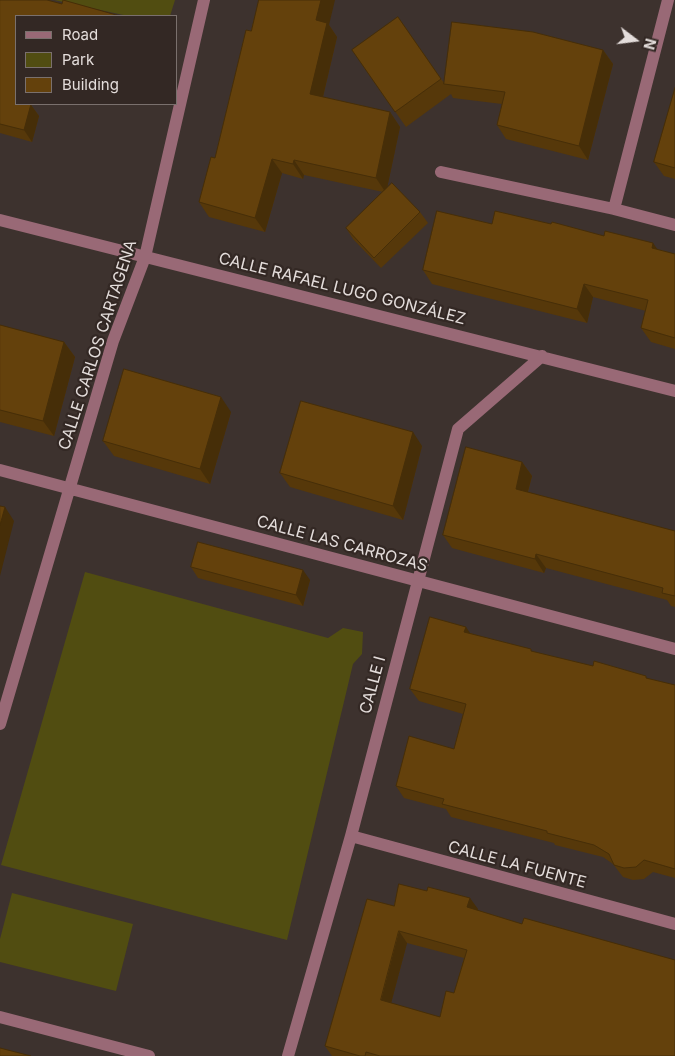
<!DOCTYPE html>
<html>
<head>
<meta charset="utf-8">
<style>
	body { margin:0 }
	#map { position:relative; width:675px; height:1056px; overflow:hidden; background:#3d322e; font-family:Inter,sans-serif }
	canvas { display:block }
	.legend { position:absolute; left:15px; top:15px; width:162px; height:90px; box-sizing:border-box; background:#332824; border:1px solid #7a706d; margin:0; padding:6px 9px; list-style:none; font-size:15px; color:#e4dddb }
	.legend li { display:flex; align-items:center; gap:10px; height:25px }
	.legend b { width:25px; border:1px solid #7a706d }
	.north { position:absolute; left:610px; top:15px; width:50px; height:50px; -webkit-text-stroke:4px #332824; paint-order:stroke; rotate:105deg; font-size:14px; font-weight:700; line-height:20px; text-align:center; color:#e4dddb }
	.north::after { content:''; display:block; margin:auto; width:18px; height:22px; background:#e4dddb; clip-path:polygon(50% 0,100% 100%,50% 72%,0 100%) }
</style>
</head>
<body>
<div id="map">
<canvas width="675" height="1056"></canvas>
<ul class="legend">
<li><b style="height:6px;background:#996976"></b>Road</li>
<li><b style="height:14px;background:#514d11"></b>Park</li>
<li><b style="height:14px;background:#64410c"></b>Building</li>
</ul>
<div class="north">N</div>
</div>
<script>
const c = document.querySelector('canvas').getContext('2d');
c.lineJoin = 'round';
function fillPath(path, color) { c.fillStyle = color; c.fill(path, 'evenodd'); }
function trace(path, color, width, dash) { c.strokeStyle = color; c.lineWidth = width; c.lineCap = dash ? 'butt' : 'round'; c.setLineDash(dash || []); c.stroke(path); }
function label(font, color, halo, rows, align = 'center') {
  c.font = font + ' Inter,sans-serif'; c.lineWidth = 4.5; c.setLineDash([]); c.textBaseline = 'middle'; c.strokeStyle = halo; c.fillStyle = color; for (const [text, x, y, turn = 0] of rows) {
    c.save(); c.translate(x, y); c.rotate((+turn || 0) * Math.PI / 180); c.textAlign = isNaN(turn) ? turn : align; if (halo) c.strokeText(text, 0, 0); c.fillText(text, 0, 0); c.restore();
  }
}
fillPath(new Path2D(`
	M 54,0 L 175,0 L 170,16 L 128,16 Z
	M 85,572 L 328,638 L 343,628 L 363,632 L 362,654 L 353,664 L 287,940 L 1,865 Z
	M 12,893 L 133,924 L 116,991 L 0,962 L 0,939 Z`), '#514d11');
trace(new Path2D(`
	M 441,172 L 614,209 L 675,225
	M 614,209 L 668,0
	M 0,220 L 675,391
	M 0,470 L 675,649
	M 0,724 L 113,341 L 145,257 L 204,0
	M 351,836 L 675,924
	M 0,1017 L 149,1056
	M 288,1056 L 351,836 L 458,429 L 542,356`), '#996976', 12);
fillPath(new Path2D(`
	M 0,0 L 120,16 L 16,16 L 31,105 L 39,116 L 32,142 L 0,133 Z
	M 398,17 L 444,83 L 603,50 L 613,64 L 588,160 L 506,139 L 497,125 L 502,104 L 453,98 L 451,94 L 406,127 L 352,50 Z
	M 329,25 L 337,37 L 323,97 L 390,112 L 400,127 L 387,188 L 420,212 L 428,223 L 381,268 L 353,239 L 346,228 L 383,192 L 304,175 L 303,179 L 282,173 L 265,232 L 209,217 L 199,202 L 215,158 L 251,31 Z
	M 675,88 L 675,179 L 664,176 L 654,162 Z
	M 492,224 L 658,250 L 675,254 L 675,349 L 651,342 L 641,328 L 646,311 L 593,297 L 587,323 L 432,284 L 423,270 Z
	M 0,325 L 64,342 L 75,357 L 54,436 L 0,422 Z
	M 231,412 L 210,484 L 114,456 L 103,441 Z
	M 422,446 L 403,520 L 290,487 L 280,473 Z
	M 522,462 L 532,476 L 528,492 L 675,531 L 675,607 L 671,606 L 667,600 L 546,568 L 544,573 L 452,548 L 443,535 Z
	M 191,567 L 310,580 L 303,606 L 198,578 Z
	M 470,633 L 533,652 L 675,685 L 675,878 L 653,872 L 644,879 L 633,880 L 623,877 L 613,864 L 603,857 L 555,845 L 554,843 L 451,817 L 446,809 L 404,798 L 396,786 L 454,749 L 463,714 L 419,701 L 410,689 Z
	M 394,906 L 478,909 L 477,910 L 522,924 L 675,1056 L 332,1056 L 325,1046 ZM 407,943 L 464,958 L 454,993 L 440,1017 L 391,1003 Z`), '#56380a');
fillPath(new Path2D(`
	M 321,0 L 335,0 L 329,25 L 337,37 L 320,109 L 310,94 L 316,20 Z
	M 603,50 L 613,64 L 588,160 L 579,146 Z
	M 22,104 L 31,104 L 31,105 L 39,116 L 32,142 L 24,130 Z
	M 390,112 L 400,127 L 386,193 L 376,178 Z
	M 272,159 L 282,173 L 265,232 L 255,218 Z
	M 294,160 L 304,175 L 303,179 L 293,164 Z
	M 653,243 L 663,257 L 652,248 Z
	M 584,284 L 593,297 L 587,323 L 577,309 Z
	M 64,342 L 75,357 L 54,436 L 43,421 Z
	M 221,397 L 231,412 L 210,484 L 200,469 Z
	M 413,432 L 422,446 L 403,520 L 393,506 Z
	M 522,462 L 532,476 L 525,502 L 516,489 Z
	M 5,507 L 14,521 L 0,576 L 0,525 Z
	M 536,554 L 546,568 L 544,573 L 535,559 Z
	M 303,570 L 310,580 L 303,606 L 296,595 Z
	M 466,627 L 474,639 L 464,632 Z
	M 470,898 L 478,909 L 475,918 L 467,907 Z
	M 399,931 L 407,943 L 389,1011 L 381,1000 Z`), '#462e08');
const building = new Path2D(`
	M 0,0 L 47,0 L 62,4 L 63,0 L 120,16 L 16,16 L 16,104 L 31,104 L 24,130 L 0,124 Z
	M 259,0 L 321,0 L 316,20 L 327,23 L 310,94 L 390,112 L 376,178 L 294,160 L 293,164 L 272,159 L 255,218 L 199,202 L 211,157 L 215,158 L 246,30 L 251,31 Z
	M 398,17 L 441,79 L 395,112 L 352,50 Z
	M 452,22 L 533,32 L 603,50 L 579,146 L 497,125 L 505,92 L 444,84 Z
	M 675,88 L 675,168 L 654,162 Z
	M 392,183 L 420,212 L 374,258 L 346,228 Z
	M 437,211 L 492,224 L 495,211 L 551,224 L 552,222 L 604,236 L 605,231 L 653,243 L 652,248 L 675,254 L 675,338 L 641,328 L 648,300 L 584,284 L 577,309 L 423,270 Z
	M 0,325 L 64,342 L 43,421 L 0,410 Z
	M 124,369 L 221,397 L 200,469 L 103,441 Z
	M 301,401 L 413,432 L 393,506 L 280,473 Z
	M 466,447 L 522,462 L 516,489 L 675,531 L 675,596 L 662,593 L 663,588 L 536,554 L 535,559 L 443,535 Z
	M 0,506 L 5,507 L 0,525 Z
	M 198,542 L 303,570 L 296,595 L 191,567 Z
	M 430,617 L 466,627 L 464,632 L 531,649 L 531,651 L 593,666 L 594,661 L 646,676 L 646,678 L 675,685 L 675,869 L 644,860 L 636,867 L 624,868 L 614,865 L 609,854 L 594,845 L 547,833 L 547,831 L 442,804 L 444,799 L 396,786 L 409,736 L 454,749 L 466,704 L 410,689 Z
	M 399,884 L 427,891 L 428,887 L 470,898 L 467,907 L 522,924 L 524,918 L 675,960 L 675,1056 L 380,1056 L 366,1052 L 365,1056 L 360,1056 L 325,1046 L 367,899 L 394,906 ZM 399,931 L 467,950 L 454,993 L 446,991 L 440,1017 L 381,1000 Z
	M 0,1048 L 31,1056 L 0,1056 Z`);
fillPath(building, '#64410c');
trace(building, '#462e08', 1);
label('16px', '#e4dddb', '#332824', [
	["CALLE RAFAEL LUGO GONZÁLEZ",342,289,14],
	["CALLE CARLOS CARTAGENA",98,345,-72],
	["CALLE LAS CARROZAS",342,544,15],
	["CALLE I",373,685,-75],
	["CALLE LA FUENTE",517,865,15]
]);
</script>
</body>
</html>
